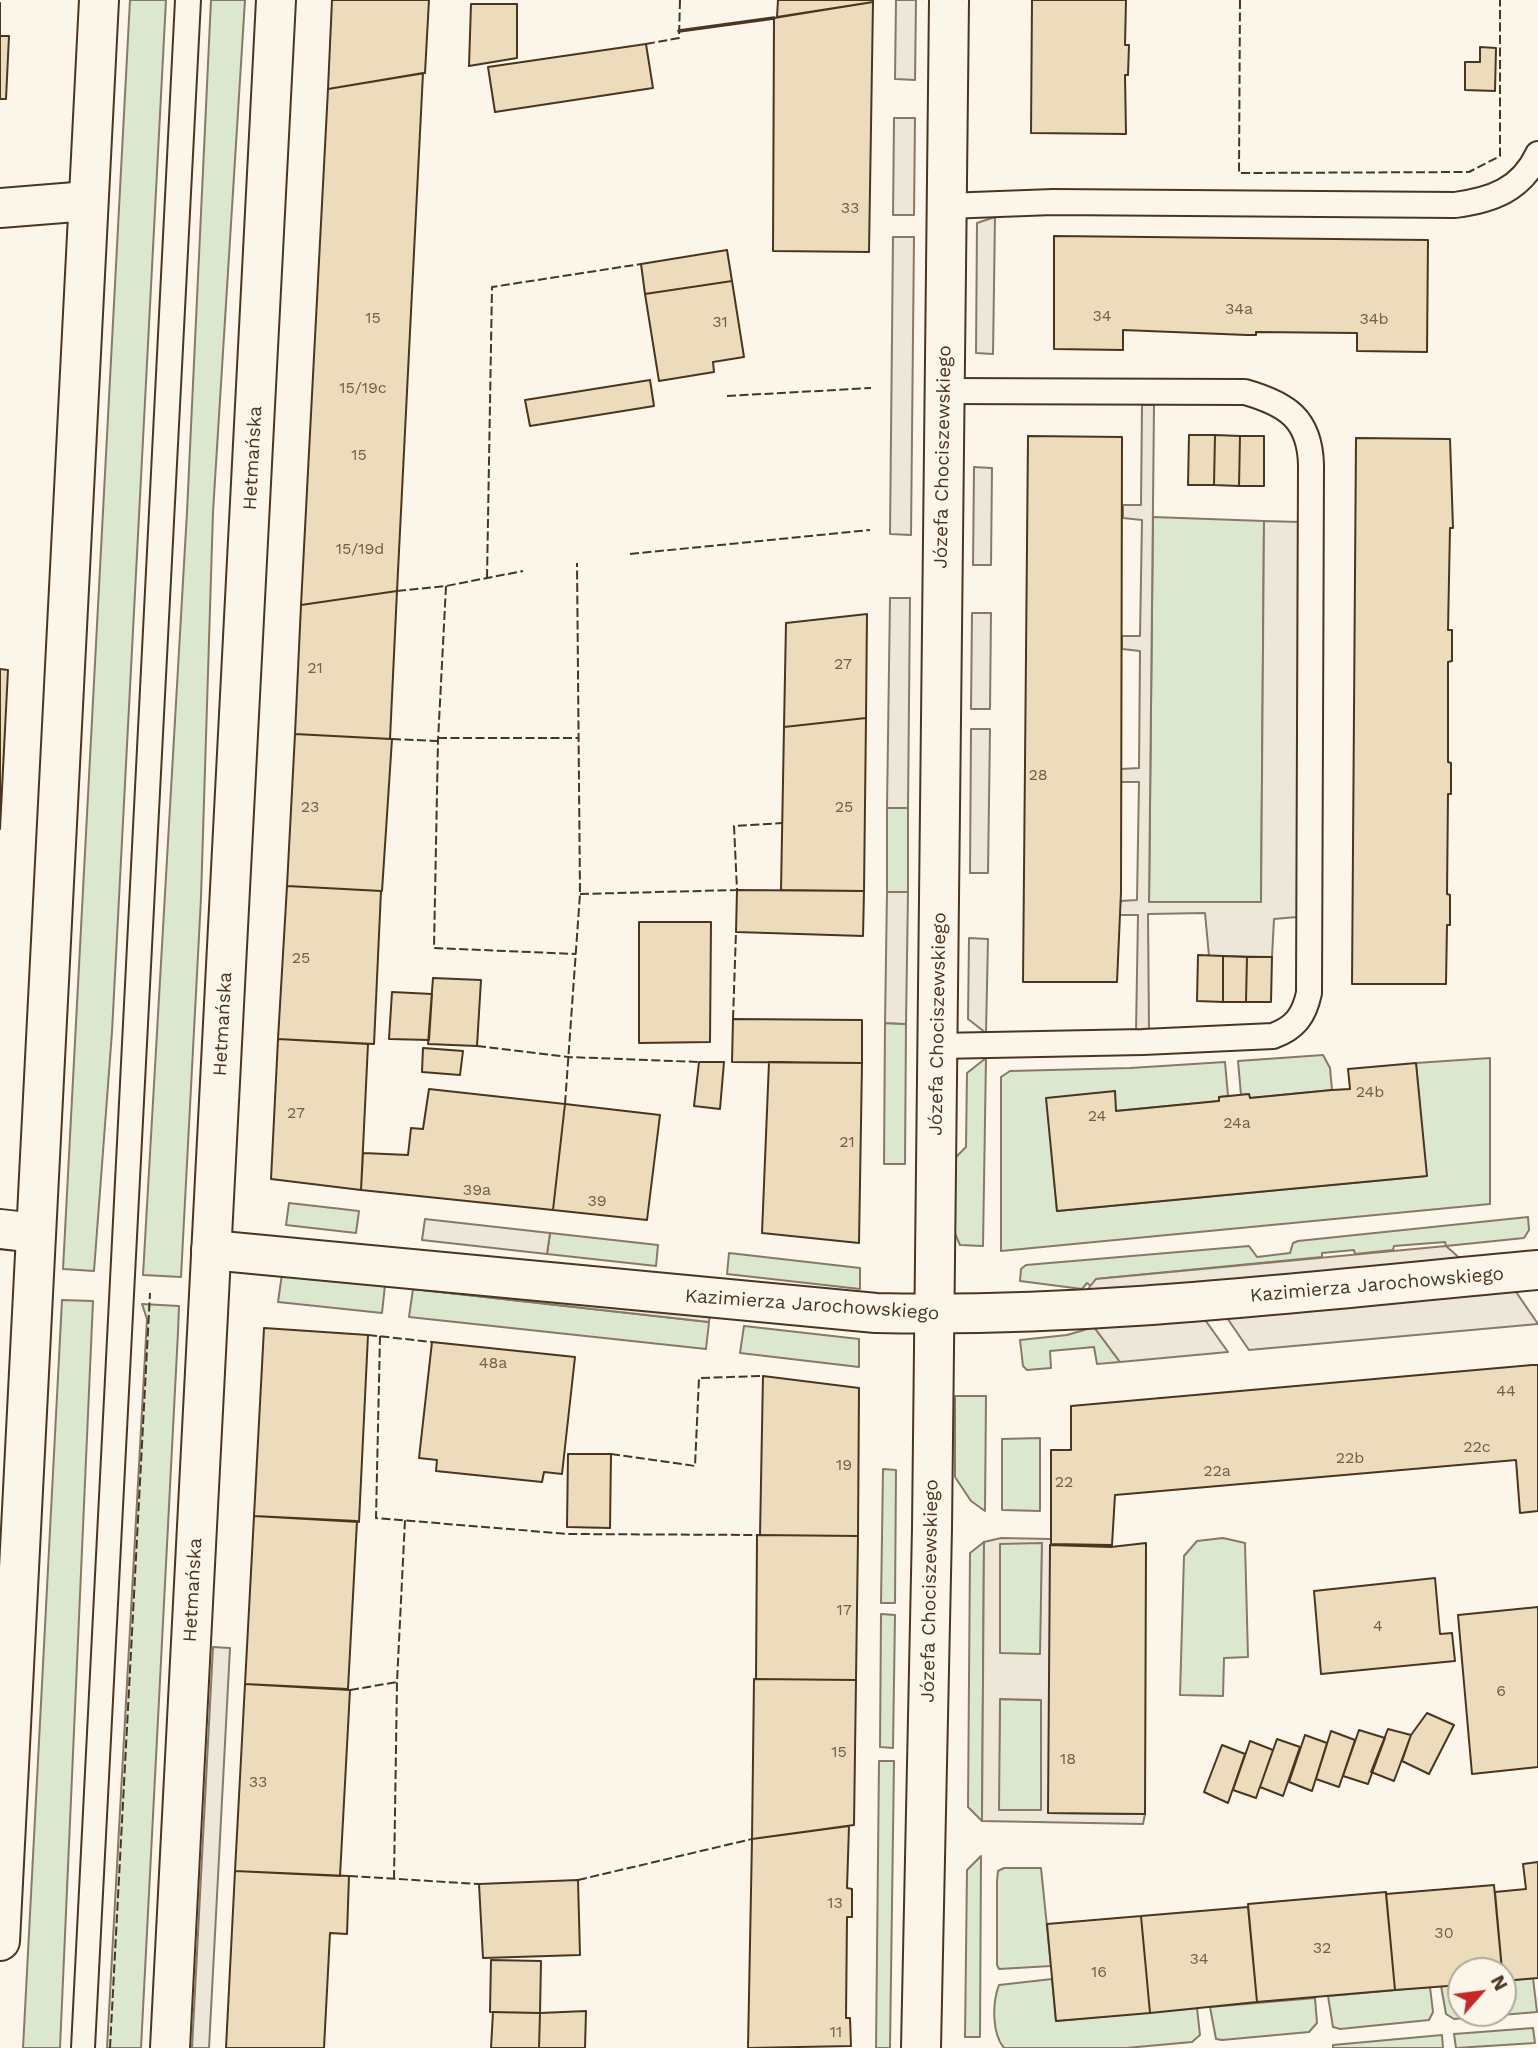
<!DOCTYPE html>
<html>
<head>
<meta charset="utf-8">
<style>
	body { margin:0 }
	#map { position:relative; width:1538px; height:2048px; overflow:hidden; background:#fbf6e9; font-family:"Work Sans",sans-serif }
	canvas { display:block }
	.north { position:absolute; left:1447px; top:1957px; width:70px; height:70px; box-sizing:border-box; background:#fbf6e9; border:2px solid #b4a999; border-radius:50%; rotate:62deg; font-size:19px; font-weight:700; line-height:28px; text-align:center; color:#4a3520 }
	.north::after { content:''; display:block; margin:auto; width:24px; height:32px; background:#c62828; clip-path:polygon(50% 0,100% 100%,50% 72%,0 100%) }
</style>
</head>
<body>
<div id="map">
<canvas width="1538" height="2048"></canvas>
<div class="north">N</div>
</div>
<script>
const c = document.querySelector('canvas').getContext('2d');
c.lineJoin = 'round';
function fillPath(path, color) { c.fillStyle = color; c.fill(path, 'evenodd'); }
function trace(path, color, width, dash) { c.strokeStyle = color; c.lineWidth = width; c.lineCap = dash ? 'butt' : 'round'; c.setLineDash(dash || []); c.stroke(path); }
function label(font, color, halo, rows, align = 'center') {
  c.font = font + ' "Work Sans",sans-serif'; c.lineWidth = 5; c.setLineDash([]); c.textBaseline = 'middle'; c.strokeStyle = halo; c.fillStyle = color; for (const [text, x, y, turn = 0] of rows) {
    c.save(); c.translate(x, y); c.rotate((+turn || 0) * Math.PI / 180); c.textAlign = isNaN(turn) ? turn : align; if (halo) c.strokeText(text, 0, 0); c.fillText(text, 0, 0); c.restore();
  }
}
const green = new Path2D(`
	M 130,0 L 166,0 L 112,1032 L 94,1271 L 63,1269 Z
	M 211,0 L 245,0 L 213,512 L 201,898 L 181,1277 L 143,1275 L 187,512 Z
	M 1153,517 L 1264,521 L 1261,903 L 1149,902 Z
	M 887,808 L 908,808 L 908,892 L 887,892 Z
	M 885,1023 L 906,1024 L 905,1164 L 884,1164 Z
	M 1323,1055 L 1330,1068 L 1332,1090 L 1250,1098 L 1248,1094 L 1241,1095 L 1238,1061 Z
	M 986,1058 L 983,1246 L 960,1245 L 953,1229 L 950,1163 L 966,1147 L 967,1073 Z
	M 1490,1058 L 1490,1204 L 1001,1251 L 1001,1077 L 1010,1071 L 1130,1068 L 1225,1062 L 1228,1096 L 1219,1097 L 1219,1101 L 1116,1111 L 1047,1098 L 1057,1211 L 1426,1176 L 1416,1063 Z
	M 289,1203 L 359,1211 L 356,1233 L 286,1225 Z
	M 1528,1217 L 1529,1230 L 1524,1238 L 1446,1246 L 1445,1242 L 1394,1246 L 1393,1250 L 1355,1254 L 1354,1250 L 1322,1253 L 1322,1257 L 1096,1279 L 1091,1286 L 1087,1283 L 1082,1289 L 1020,1281 L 1021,1269 L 1026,1265 L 1249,1246 L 1257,1257 L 1290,1253 L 1293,1243 L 1298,1241 Z
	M 550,1233 L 658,1245 L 656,1266 L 547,1254 Z
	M 729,1253 L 860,1268 L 860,1289 L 727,1274 Z
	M 282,1274 L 385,1285 L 382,1313 L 278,1302 Z
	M 413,1289 L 709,1322 L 706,1349 L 409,1317 Z
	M 62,1300 L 93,1301 L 60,2048 L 23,2048 Z
	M 142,1304 L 179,1306 L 178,1332 L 141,2048 L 107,2048 L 147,1319 Z
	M 744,1326 L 859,1339 L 859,1367 L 740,1353 Z
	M 1094,1327 L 1120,1362 L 1097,1364 L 1094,1347 L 1050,1351 L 1051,1368 L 1027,1370 L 1023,1366 L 1020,1340 L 1067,1335 Z
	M 955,1396 L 986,1396 L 985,1511 L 971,1501 L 955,1477 Z
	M 1040,1438 L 1040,1511 L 1002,1510 L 1002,1439 Z
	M 883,1469 L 896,1470 L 895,1603 L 881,1603 Z
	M 1223,1538 L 1245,1543 L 1248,1657 L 1224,1658 L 1223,1696 L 1180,1695 L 1184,1556 L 1197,1541 Z
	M 984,1542 L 982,1821 L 968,1807 L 970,1553 Z
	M 1000,1543 L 1042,1543 L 1041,1654 L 1000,1654 Z
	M 881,1614 L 895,1615 L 893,1748 L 880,1747 Z
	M 1000,1699 L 1041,1700 L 1041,1811 L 998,1810 Z
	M 879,1761 L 894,1761 L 890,2048 L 876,2048 Z
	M 981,1856 L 980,2037 L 965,2037 L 967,1870 Z
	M 1004,1868 L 1041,1868 L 1051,1966 L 999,1969 L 997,1965 L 997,1881 L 998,1871 Z
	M 1533,1978 L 1537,2012 L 1454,2019 L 1446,2014 L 1441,1986 L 1461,1985 L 1461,2013 L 1503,2013 L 1503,1981 Z
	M 1052,1979 L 1056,2021 L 1197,2008 L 1200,2035 L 1192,2042 L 1126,2048 L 1004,2048 C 992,2034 992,2003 999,1985 Z
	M 1430,1987 L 1433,2012 L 1429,2020 L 1340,2029 L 1333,2027 L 1328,1996 Z
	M 1315,1998 L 1317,2023 L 1309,2032 L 1222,2040 L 1216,2039 L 1210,2007 Z
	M 1533,2028 L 1535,2043 L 1456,2048 L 1454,2034 Z
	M 1442,2035 L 1443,2048 L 1333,2048 L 1333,2045 Z`);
fillPath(green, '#dce7d0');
trace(green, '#887966', 2);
const parking = new Path2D(`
	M 896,0 L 916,0 L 915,80 L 895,79 Z
	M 894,118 L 915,118 L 914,215 L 893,215 Z
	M 995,217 L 993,354 L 976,353 L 977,223 Z
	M 893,237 L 914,237 L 911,535 L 890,534 Z
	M 1142,405 L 1154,405 L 1149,902 L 1261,902 L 1264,521 L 1300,522 L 1297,917 L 1274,919 L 1272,957 L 1223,956 L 1209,956 L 1205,913 L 1148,914 L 1149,1030 L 1136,1031 L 1138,915 L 1120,915 L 1120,901 L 1137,900 L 1139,782 L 1121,782 L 1121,769 L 1139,768 L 1140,651 L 1122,649 L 1122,636 L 1140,636 L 1142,520 L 1123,518 L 1123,505 L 1141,505 Z
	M 974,467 L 992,468 L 991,565 L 973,565 Z
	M 890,598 L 910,598 L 908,808 L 887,808 Z
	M 972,613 L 991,613 L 990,709 L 971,709 Z
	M 971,729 L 990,729 L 988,873 L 970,873 Z
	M 887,892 L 908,892 L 906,1024 L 885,1023 Z
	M 969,938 L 988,939 L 986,1033 L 968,1019 Z
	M 425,1219 L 550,1233 L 547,1254 L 422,1240 Z
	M 1446,1246 L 1464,1262 L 1084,1294 L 1096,1279 Z
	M 414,1272 L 711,1305 L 709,1322 L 413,1289 Z
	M 1514,1289 L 1538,1324 L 1249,1350 L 1225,1315 Z
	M 1203,1317 L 1228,1352 L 1120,1362 L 1094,1327 Z
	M 1001,1538 L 1051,1539 L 1049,1813 L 1145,1814 L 1143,1824 L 982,1821 L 984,1542 ZM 1042,1543 L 1040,1654 L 1000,1653 L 1000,1544 ZM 1000,1699 L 1041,1700 L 1041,1810 L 999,1810 Z
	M 213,1647 L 230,1648 L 209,2048 L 192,2048 Z`);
fillPath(parking, '#ede7d9');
trace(parking, '#887966', 2);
const building = new Path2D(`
	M 332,0 L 429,0 L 425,73 L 328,89 Z
	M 778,0 L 873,0 L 873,2 L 777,17 Z
	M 1032,0 L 1126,0 L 1125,45 L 1129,45 L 1128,75 L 1125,75 L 1126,134 L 1031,133 Z
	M 873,2 L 869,252 L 773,251 L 774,18 Z
	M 0,3 L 0,36 L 9,36 L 6,99 L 0,99 Z
	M 471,4 L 517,4 L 517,58 L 469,66 Z
	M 646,44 L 653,88 L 495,112 L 488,67 Z
	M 1480,47 L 1496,48 L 1495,91 L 1465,90 L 1465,62 L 1480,62 Z
	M 423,73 L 397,591 L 301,605 L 328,89 Z
	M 1054,236 L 1428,240 L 1427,352 L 1357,351 L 1357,333 L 1256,332 L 1256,335 L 1247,335 L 1123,330 L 1123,350 L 1054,349 Z
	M 727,250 L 732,281 L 645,294 L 641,264 Z
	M 732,281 L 744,357 L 713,362 L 714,372 L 659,381 L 645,294 Z
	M 650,380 L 654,406 L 530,426 L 525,400 Z
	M 1189,435 L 1215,435 L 1214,485 L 1188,485 Z
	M 1215,435 L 1240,436 L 1239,486 L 1214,485 Z
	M 1028,436 L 1122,437 L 1121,892 L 1117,982 L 1023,982 Z
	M 1240,436 L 1264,436 L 1264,486 L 1239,486 Z
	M 1356,438 L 1450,439 L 1453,528 L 1450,528 L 1448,630 L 1452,630 L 1452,661 L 1448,662 L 1448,762 L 1451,763 L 1451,794 L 1448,794 L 1447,894 L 1450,895 L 1450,925 L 1447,925 L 1446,984 L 1352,984 Z
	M 397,591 L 390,739 L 295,734 L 301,605 Z
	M 867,614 L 866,718 L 784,727 L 786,623 Z
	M 0,669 L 8,670 L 0,829 Z
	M 866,718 L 864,891 L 781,890 L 784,727 Z
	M 295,734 L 392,739 L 382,891 L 287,886 Z
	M 287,886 L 381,891 L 374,1044 L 278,1039 Z
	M 737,890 L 864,891 L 863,936 L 736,932 Z
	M 639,922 L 711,922 L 710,1042 L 639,1043 Z
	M 1198,955 L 1223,956 L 1223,1002 L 1197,1001 Z
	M 1223,956 L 1247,957 L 1246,1002 L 1223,1002 Z
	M 1247,957 L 1272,957 L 1271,1002 L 1246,1002 Z
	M 433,978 L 481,980 L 477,1046 L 428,1044 Z
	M 392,992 L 432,994 L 429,1040 L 389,1039 Z
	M 733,1019 L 862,1020 L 862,1063 L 732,1062 Z
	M 278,1039 L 368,1044 L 361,1190 L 271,1179 Z
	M 423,1048 L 463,1051 L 460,1075 L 422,1072 Z
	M 699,1062 L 724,1062 L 720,1109 L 694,1106 Z
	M 769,1062 L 862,1063 L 859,1243 L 762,1233 Z
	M 1416,1063 L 1427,1176 L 1057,1211 L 1046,1098 L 1115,1091 L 1116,1111 L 1219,1101 L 1219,1097 L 1249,1094 L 1250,1098 L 1332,1090 L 1350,1089 L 1348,1069 Z
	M 429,1089 L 565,1104 L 553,1210 L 361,1190 L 363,1153 L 408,1155 L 411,1128 L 423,1129 Z
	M 565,1104 L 660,1115 L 647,1220 L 553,1210 Z
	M 264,1328 L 368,1335 L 359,1522 L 254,1516 Z
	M 432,1342 L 575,1357 L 562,1474 L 544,1472 L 542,1482 L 436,1471 L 437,1460 L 419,1458 Z
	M 1532,1365 L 1538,1365 L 1538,1511 L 1520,1513 L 1516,1460 L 1115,1495 L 1112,1545 L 1051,1544 L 1051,1450 L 1071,1450 L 1071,1406 Z
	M 763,1376 L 859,1388 L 858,1536 L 760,1535 Z
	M 568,1454 L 611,1454 L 610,1528 L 567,1527 Z
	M 254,1516 L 357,1521 L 348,1689 L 245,1684 Z
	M 757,1535 L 858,1536 L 856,1680 L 756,1679 Z
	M 1146,1543 L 1145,1814 L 1048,1813 L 1050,1545 L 1111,1547 Z
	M 1435,1578 L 1440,1634 L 1452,1633 L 1455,1661 L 1321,1674 L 1314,1591 Z
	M 1538,1607 L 1538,1767 L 1472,1774 L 1458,1615 Z
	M 754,1679 L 856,1680 L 854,1825 L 752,1839 Z
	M 245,1684 L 350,1690 L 340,1876 L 235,1871 Z
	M 1427,1713 L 1454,1725 L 1429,1774 L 1402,1761 L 1411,1735 Z
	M 1388,1729 L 1411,1735 L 1394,1781 L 1371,1772 Z
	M 1359,1730 L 1385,1738 L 1368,1784 L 1343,1776 Z
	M 1331,1731 L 1355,1740 L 1339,1787 L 1316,1779 Z
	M 1305,1735 L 1327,1743 L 1312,1791 L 1289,1782 Z
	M 1277,1739 L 1300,1747 L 1283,1796 L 1260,1787 Z
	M 1250,1741 L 1273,1750 L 1256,1798 L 1233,1790 Z
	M 1222,1745 L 1245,1754 L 1228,1803 L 1204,1792 Z
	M 849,1826 L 847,1888 L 852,1889 L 852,1917 L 847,1917 L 846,2018 L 850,2018 L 851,2046 L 748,2048 L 752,1839 Z
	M 1538,1862 L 1538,1978 L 1503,1981 L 1495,1892 L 1526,1889 L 1523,1864 Z
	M 235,1871 L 349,1876 L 347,1934 L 330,1933 L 324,2048 L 226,2048 Z
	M 578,1880 L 580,1955 L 483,1958 L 479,1884 Z
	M 1494,1885 L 1502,1971 L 1461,1971 L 1461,1985 L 1395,1990 L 1386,1894 Z
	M 1386,1892 L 1395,1990 L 1257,2002 L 1248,1904 Z
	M 1248,1907 L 1257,2002 L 1150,2013 L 1141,1916 Z
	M 1141,1916 L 1150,2013 L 1056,2021 L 1047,1924 Z
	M 491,1960 L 541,1961 L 540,2013 L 490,2012 Z
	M 586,2011 L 585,2048 L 539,2048 L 540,2013 Z
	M 493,2012 L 540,2013 L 539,2048 L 491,2048 Z`);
fillPath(building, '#ecdcbc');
trace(building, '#4a3520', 2);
const service = new Path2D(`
	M 946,206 L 1053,202 L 1455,205 C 1492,200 1521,190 1538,154
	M 938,1046 L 1143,1042 L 1273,1036 C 1295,1028 1304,1016 1309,993 L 1311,465 C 1310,419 1287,404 1245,392 L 943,391`);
const minor = new Path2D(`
	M 0,208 L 88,201
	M 0,1229 L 36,1233
	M 211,1250 L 876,1313 C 1097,1318 1318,1290 1538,1270
	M 921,2048 L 932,1528 L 949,0`);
const secondary = new Path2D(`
	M 0,1941 L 99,0
	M 170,2048 L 276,0`);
trace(service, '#4a3520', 28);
trace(minor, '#4a3520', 42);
trace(secondary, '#4a3520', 42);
trace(service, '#fbf6e9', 24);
trace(minor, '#fbf6e9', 38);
trace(secondary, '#fbf6e9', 38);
trace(new Path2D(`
	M 71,2048 L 175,0
	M 95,2048 L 201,0`), '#4a3520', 2);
trace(new Path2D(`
	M 1240,0 L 1239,173 L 1469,172 L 1500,156 L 1500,0
	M 646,44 L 679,38 L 680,0
	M 727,396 L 871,388
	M 630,554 L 870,530
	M 487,578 L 492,287 L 641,264
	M 446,586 L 438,741 L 434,948 L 576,954
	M 397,591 L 446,586 L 523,571
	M 438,738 L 578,738
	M 392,739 L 438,741
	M 580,894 L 737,890 L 734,826 L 782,823
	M 733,1019 L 736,932
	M 477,1046 L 569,1057 L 699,1062
	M 565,1104 L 580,894 L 577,563
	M 368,1335 L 432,1342
	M 380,1336 L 376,1518 L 568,1534 L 757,1535
	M 611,1454 L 695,1466 L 699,1378 L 763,1376
	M 350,1690 L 397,1682
	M 349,1876 L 479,1884
	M 394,1879 L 397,1682 L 405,1520
	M 578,1880 L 752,1839
	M 110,2048 L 150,1293`), '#4a3520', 2, [9, 3.5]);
trace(new Path2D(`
	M 679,31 L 774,18`), '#4a3520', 3.5);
label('16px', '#725f47', null, [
	["33",850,208],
	["34a",1239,309],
	["34",1102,316],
	["15",373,318],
	["34b",1374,319],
	["31",720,322],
	["15/19c",363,388],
	["15",359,455],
	["15/19d",360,549],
	["27",843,664],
	["21",315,668],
	["28",1038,775],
	["23",310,807],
	["25",844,807],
	["25",301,958],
	["24b",1370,1092],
	["27",296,1113],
	["24",1097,1116],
	["24a",1237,1123],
	["21",847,1142],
	["39a",477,1190],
	["39",597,1201],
	["48a",493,1363],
	["44",1506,1391],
	["22c",1477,1447],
	["22b",1350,1458],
	["19",844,1465],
	["22a",1217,1471],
	["22",1064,1482],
	["17",844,1610],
	["4",1378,1626],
	["6",1501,1691],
	["15",839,1752],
	["18",1068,1759],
	["33",258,1782],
	["13",835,1903],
	["30",1444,1933],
	["32",1322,1948],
	["34",1199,1959],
	["16",1099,1972],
	["11",836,2032]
]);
label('19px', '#4a3520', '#fbf6e9', [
	["Józefa Chociszewskiego",943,457,-89],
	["Hetmańska",253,458,-87],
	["Hetmańska",223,1024,-87],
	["Józefa Chociszewskiego",938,1024,-89],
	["Kazimierza Jarochowskiego",1377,1285,-5],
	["Kazimierza Jarochowskiego",812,1305,4],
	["Hetmańska",193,1590,-87],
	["Józefa Chociszewskiego",930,1591,-89]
]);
</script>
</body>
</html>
